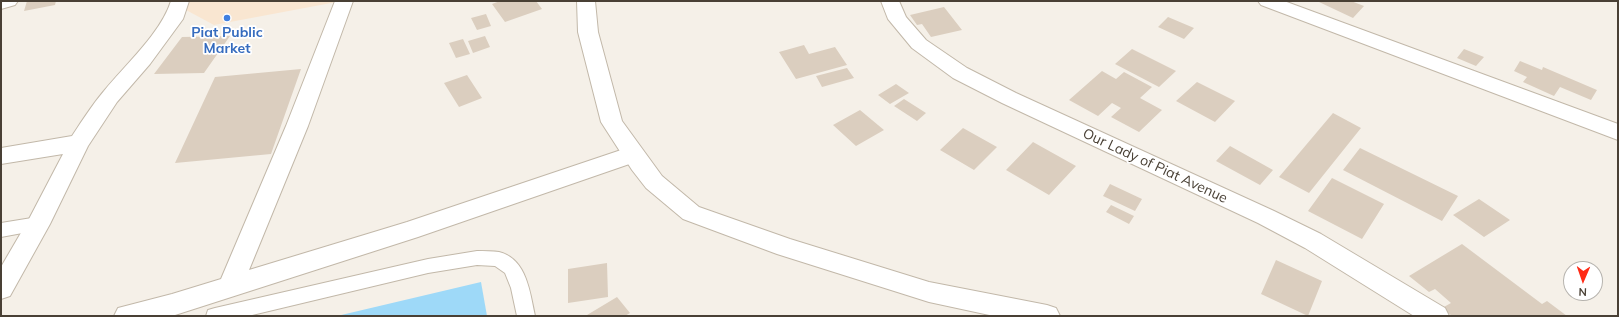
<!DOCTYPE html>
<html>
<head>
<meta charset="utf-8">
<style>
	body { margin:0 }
	#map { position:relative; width:1619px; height:317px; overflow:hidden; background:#f5f0e8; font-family:Mulish,sans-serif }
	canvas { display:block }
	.frame { position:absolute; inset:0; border:2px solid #494035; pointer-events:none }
	.north { position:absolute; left:1563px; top:261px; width:40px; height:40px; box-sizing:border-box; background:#fff; border:1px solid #b6b3ae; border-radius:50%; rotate:182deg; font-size:11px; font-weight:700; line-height:16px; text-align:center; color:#494035 }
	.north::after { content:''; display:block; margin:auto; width:14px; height:18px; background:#ff2a15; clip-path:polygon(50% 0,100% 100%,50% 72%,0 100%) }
</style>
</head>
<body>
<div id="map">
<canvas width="1619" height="317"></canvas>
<div class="frame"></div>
<div class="north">N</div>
</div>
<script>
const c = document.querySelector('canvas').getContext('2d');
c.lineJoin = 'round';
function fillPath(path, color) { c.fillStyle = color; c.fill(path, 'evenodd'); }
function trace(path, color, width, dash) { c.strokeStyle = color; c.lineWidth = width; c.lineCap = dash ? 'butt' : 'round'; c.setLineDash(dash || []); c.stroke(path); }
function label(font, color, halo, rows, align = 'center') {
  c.font = font + ' Mulish,sans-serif'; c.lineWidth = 3.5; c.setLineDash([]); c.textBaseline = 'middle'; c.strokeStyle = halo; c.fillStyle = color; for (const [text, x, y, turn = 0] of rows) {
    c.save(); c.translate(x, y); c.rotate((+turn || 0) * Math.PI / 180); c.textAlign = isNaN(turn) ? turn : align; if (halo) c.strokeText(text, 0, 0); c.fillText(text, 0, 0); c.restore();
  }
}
fillPath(new Path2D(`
	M 190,1 L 342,1 L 214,25 L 186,10 Z`), '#f9e6d1');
fillPath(new Path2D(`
	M 481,282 L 487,316 L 337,316 Z`), '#9ed9f8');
fillPath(new Path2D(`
	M 27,1 L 56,1 L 55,5 L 24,11 Z
	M 500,1 L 536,1 L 542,9 L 505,22 L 492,4 Z
	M 1320,1 L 1351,1 L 1364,6 L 1353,18 L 1319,2 Z
	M 944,7 L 962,30 L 931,37 L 922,24 L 917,25 L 910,15 Z
	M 486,14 L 491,26 L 477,30 L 471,18 Z
	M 1168,17 L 1194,28 L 1184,39 L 1158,27 Z
	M 230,36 L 204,73 L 154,74 L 182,37 Z
	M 485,36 L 490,47 L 473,53 L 468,41 Z
	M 463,39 L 470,54 L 456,58 L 449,43 Z
	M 804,45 L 809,54 L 835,47 L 847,65 L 796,79 L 779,52 Z
	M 1132,49 L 1176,71 L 1159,87 L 1115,64 Z
	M 1464,49 L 1484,57 L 1476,66 L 1457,58 Z
	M 1520,61 L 1542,70 L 1543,67 L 1597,90 L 1591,100 L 1560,87 L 1554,96 L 1523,82 L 1527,77 L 1514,71 Z
	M 847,68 L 854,78 L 822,87 L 816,76 Z
	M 301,69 L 271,154 L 175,163 L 215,77 Z
	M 1102,71 L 1116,79 L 1124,72 L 1152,87 L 1140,98 L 1162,110 L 1139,132 L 1111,117 L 1121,108 L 1112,103 L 1098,116 L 1069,100 Z
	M 467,75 L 482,98 L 459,107 L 444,83 Z
	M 1197,82 L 1235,101 L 1215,122 L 1176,101 Z
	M 896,84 L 909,93 L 890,104 L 878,95 Z
	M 904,99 L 926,113 L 917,121 L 894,106 Z
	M 860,110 L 884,130 L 856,146 L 833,125 Z
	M 1333,113 L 1361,128 L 1309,193 L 1279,177 Z
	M 963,128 L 997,147 L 974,170 L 940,150 Z
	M 1033,142 L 1076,166 L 1049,195 L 1006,170 Z
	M 1230,146 L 1273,170 L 1260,185 L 1216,161 Z
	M 1360,148 L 1458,196 L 1442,221 L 1343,170 Z
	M 1332,178 L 1384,204 L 1362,239 L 1308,211 Z
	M 1110,184 L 1142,199 L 1135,211 L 1103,196 Z
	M 1479,199 L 1510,220 L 1484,237 L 1453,215 Z
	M 1111,205 L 1134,216 L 1129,224 L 1106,212 Z
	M 1462,244 L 1542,304 L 1547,301 L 1567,316 L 1452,316 L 1442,308 L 1451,303 L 1435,289 L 1429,292 L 1409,276 Z
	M 1276,260 L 1322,281 L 1308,316 L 1261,294 Z
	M 607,263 L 608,297 L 568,303 L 568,269 Z
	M 617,297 L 630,313 L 625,316 L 587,316 L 587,315 Z`), '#dbcebf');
const service = new Path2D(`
	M 38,217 L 44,219 L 47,224 L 44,229 L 1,237 L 1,223 Z
	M 477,251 C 484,251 492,251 499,252 C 527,259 530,293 535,316 L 517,316 L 511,288 L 505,273 L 495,266 L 477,265 L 428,273 L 248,316 L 206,316 L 208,310 L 215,308 L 428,259 Z`);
const minor = new Path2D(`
	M 1,1 L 18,1 L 15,5 L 1,9 Z
	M 171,1 L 189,1 L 183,19 L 150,64 L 117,102 L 88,146 L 50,224 L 10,296 L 1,299 L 1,267 L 29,219 L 63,154 L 1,164 L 1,148 L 72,136 C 82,121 92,105 104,91 C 125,65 161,33 171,1 Z
	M 335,1 L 353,1 L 308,126 L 249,270 L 407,222 L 633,146 L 641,148 L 644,154 L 641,160 L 418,237 L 172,316 L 114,316 L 118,308 L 172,294 L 221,279 L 286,126 Z
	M 1258,1 L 1284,1 L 1618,124 L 1618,140 L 1261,5 Z`);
const tertiary = new Path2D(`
	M 577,1 L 595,1 L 598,32 L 622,121 L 662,176 L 699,207 L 790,239 L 929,282 L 1047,305 L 1056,308 L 1060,316 L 994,316 L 929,302 L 777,254 L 683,219 L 646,188 L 632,170 L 601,122 L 578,32 Z
	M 881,1 L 899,1 L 906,17 L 926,40 L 967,68 L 1016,93 L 1274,211 L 1321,234 L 1445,308 L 1449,316 L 1414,316 L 1305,248 L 1258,223 L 1002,103 L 953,78 L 912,48 L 888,19 Z`);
trace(service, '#c2b8a9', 2);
trace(minor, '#c2b8a9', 2);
trace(tertiary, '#c2b8a9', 2);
fillPath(service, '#fff');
fillPath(minor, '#fff');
fillPath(tertiary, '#fff');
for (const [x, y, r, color] of [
	[227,18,4,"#3f7fe0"]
]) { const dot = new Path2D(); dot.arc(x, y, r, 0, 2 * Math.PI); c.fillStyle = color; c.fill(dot); trace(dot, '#fff', 1.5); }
label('bold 14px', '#366cbe', '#fff', [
	["Piat Public",227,33],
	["Market",227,49]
]);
label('14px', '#494035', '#fff', [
	["Our Lady of Piat Avenue",1155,166,25]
]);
</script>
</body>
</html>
